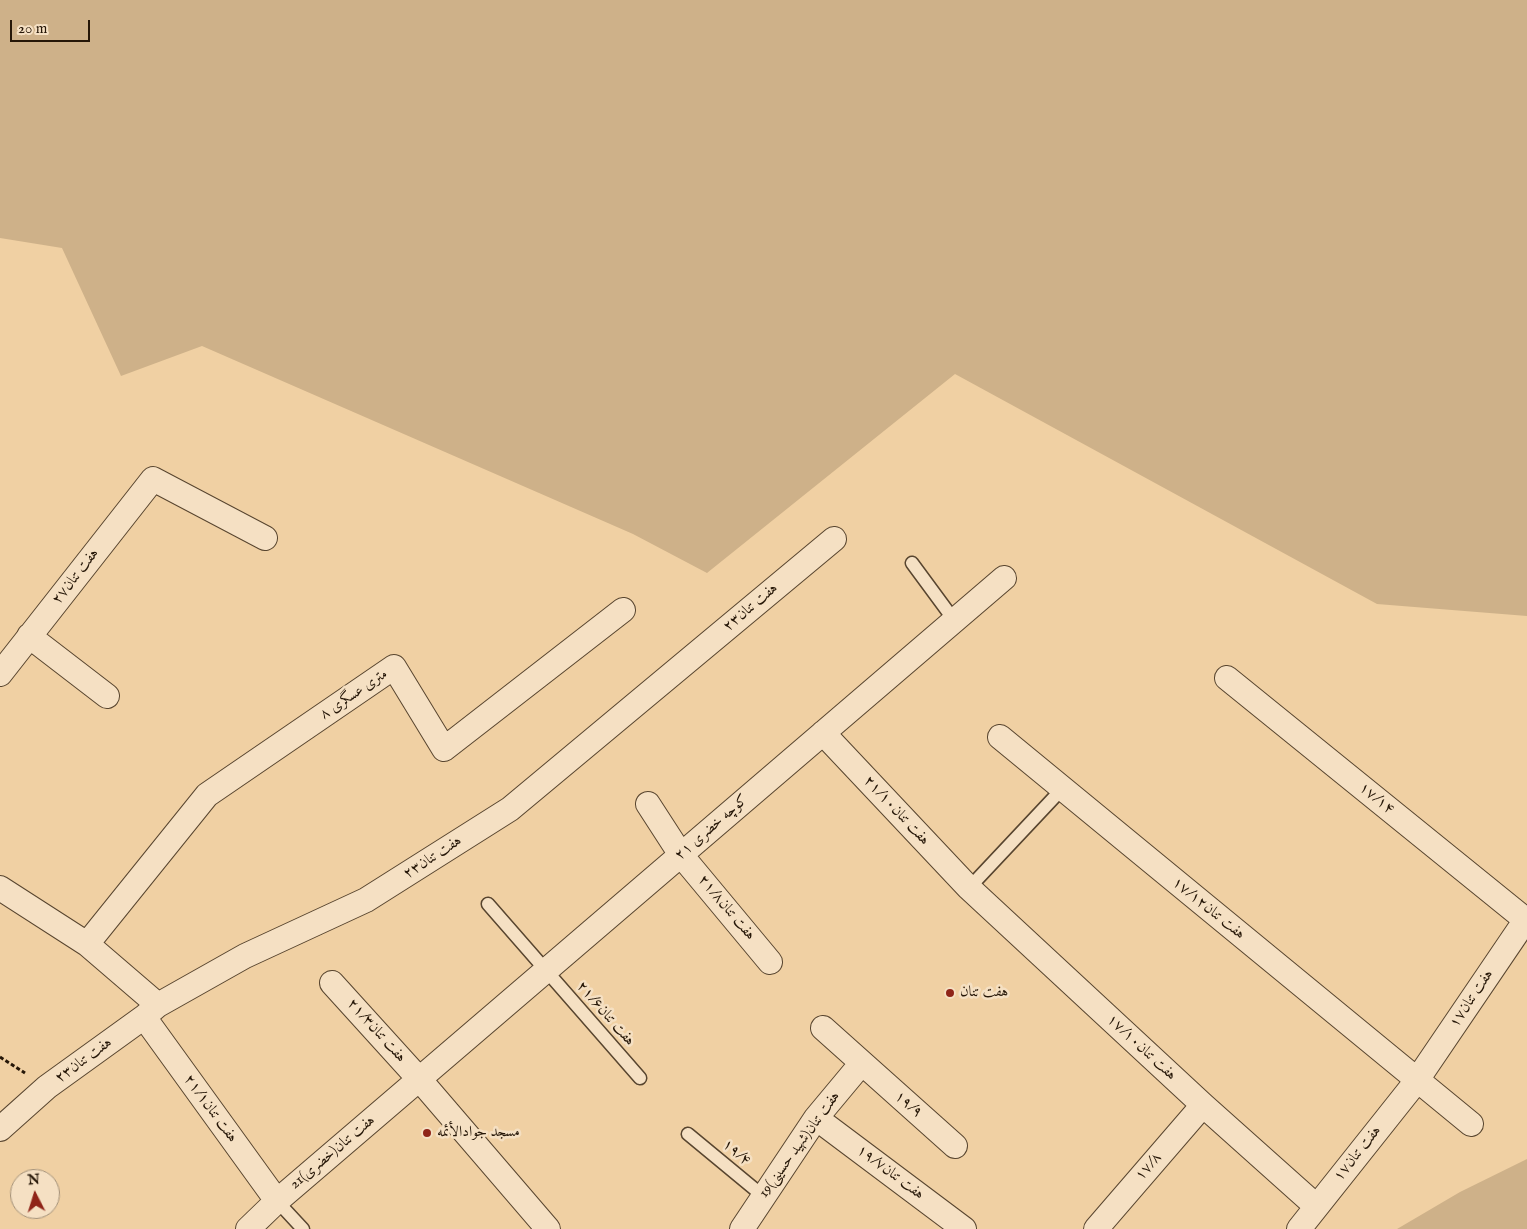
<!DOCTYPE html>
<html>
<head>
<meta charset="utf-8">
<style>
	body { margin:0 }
	#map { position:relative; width:1527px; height:1229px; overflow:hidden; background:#f0d0a3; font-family:"IM FELL English",serif }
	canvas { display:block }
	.north { position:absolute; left:10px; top:1169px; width:50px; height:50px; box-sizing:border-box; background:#f5e0c3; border:1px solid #a29078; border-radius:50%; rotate:355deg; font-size:14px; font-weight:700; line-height:20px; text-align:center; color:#261708 }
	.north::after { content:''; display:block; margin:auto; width:18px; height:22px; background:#8f2418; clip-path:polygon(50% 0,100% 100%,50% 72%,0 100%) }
	.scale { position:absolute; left:10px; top:20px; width:80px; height:22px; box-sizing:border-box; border:2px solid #261708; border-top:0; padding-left:6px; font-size:15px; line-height:18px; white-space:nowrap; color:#261708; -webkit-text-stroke:4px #f5e0c3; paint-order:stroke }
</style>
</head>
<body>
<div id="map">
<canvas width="1527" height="1229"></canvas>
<div class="north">N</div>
<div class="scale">20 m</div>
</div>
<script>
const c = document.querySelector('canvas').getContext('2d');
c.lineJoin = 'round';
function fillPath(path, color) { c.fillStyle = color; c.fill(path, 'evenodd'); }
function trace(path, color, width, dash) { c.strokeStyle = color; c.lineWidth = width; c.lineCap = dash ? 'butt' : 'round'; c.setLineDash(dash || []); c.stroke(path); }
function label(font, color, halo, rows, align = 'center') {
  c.font = font + ' "IM FELL English",Amiri,serif'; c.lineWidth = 5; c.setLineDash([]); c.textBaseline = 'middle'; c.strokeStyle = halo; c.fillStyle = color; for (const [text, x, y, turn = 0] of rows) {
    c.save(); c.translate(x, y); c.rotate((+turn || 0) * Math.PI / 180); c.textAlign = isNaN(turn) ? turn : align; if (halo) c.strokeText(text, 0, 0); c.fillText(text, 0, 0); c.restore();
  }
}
fillPath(new Path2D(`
	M 0,0 L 1527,0 L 1527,616 L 1377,604 L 955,374 L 707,573 L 633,534 L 202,346 L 121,376 L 62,248 L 0,238 Z
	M 1527,1159 L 1527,1229 L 1397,1229 L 1460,1192 Z`), '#ceb189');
const service = new Path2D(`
	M 912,563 L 954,620
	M 969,888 L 1062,789
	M 488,904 L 640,1078
	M 688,1134 L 763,1196
	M 277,1201 L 303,1229`);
const minor = new Path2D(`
	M 29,636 L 107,696
	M 0,674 L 153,479 L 265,538
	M 1227,678 L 1527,921
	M 823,733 L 969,888 L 1203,1105 L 1316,1206
	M 1000,737 L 1471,1124
	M 648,804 L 681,855 L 770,962
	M 0,888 L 87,944 L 158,1005
	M 87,944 L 207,795 L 394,667 L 444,749 L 623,610
	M 332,983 L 420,1080 L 548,1229
	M 144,1017 L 277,1201
	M 823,1028 L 955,1146
	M 816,1118 L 964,1229
	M 0,1129 L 47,1087 L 144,1017 L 158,1005 L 245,956 L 366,900 L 510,809 L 834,539
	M 248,1229 L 277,1201 L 1004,578
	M 742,1229 L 816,1118 L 861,1064
	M 1096,1229 L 1203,1105
	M 1299,1229 L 1415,1083 L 1527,918`);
trace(service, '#58452f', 15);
trace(minor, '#58452f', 26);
trace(new Path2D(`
	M 0,1057 L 25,1073`), '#261708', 3, [4, 2.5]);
trace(service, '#f5e0c3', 12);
trace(minor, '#f5e0c3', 24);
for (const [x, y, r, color] of [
	[950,993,5,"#8f2418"],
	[427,1133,5,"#8f2418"]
]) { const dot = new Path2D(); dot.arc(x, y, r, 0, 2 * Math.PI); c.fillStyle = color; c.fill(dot); trace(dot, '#f5e0c3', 2); }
label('15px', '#261708', '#f5e0c3', [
	["هفت تنان۲۷",76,577,-52],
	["هفت تنان۲۳",751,608,-40],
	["۸ متری عسگری",354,695,-34],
	["۱۷/۱۴",1376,799,39],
	["۲۱/۱۰هفت تنان",896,811,47],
	["کوچه خضری ۲۱",712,828,-41],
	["هفت تنان۲۳",433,858,-33],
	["۲۱/۸هفت تنان",726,908,50],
	["۱۷/۱۲هفت تنان",1208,909,39],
	["۱۷هفت تنان",1472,999,-56],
	["۲۱/۶هفت تنان",605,1014,49],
	["۲۱/۳هفت تنان",376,1031,48],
	["۱۷/۱۰هفت تنان",1141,1048,43],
	["هفت تنان۲۳",84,1061,-36],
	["۱۹/۹",908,1105,41],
	["۲۱/۱هفت تنان",210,1109,54],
	["19هفت تنان(شهید حسینی)",800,1145,-54],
	["21هفت تنان(خضری)",333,1153,-40],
	["۱۹/۴",736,1153,40],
	["هفت تنان۱۷",1358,1154,-51],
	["۱۷/۸",1149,1167,-49],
	["۱۹/۷هفت تنان",890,1173,37]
]);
label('15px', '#261708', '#f5e0c3', [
	["هفت تنان",960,993],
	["مسجد جوادالأئمه",437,1133]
], 'left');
</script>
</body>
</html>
